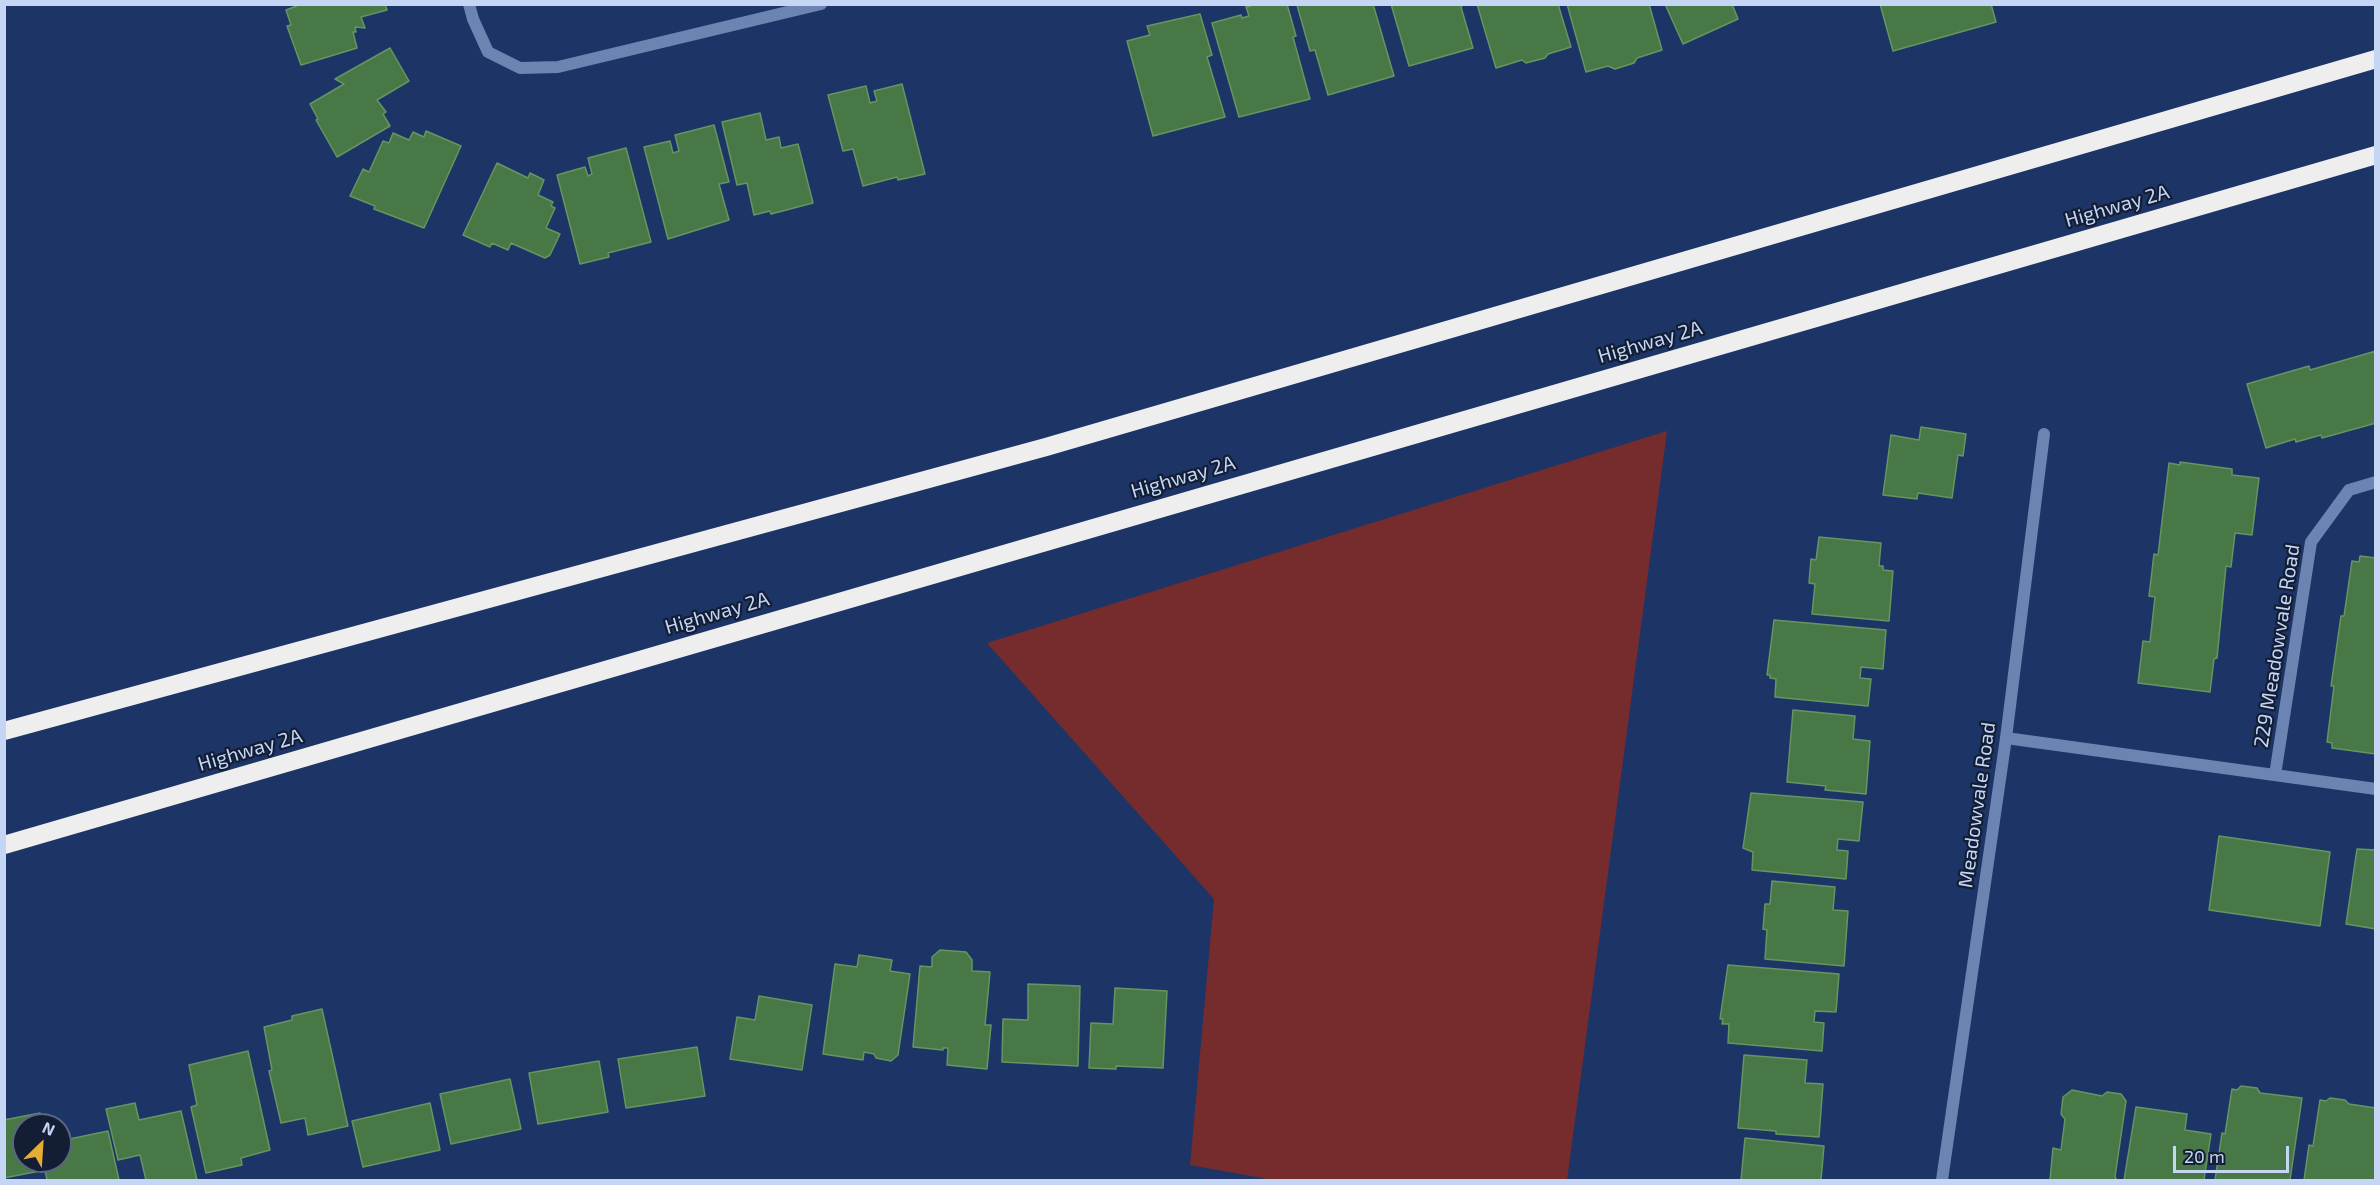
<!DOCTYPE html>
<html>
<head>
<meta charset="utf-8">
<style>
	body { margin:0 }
	#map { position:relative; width:2380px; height:1185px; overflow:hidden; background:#1d3566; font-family:"Exo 2",sans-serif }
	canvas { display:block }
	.frame { position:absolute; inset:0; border:6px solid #c5d5f4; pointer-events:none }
	.north { position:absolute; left:12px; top:1113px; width:60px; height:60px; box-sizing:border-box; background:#131e35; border:2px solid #5a6781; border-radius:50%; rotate:25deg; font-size:16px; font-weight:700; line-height:24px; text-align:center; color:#c5d5f4 }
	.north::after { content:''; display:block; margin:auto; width:21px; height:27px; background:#e4ae35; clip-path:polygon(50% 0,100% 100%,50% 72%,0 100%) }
	.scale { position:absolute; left:2173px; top:1146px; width:116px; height:27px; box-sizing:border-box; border:3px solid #c5d5f4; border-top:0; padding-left:8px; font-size:18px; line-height:21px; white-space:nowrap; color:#c5d5f4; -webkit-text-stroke:4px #131e35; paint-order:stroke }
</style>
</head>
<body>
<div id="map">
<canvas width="2380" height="1185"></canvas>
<div class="frame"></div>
<div class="north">N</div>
<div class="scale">20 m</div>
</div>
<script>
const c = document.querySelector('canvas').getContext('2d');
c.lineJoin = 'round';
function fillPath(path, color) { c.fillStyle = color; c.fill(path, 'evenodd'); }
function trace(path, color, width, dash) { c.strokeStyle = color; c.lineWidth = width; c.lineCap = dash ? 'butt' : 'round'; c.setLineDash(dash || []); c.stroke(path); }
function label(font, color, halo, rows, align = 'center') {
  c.font = font + ' "Exo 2",sans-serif'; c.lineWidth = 4.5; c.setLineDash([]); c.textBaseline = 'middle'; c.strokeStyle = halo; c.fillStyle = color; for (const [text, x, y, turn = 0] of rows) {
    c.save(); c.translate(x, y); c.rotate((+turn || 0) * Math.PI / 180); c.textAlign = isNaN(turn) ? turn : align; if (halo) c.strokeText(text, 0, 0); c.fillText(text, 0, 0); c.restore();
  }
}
fillPath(new Path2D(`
	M 1667,431 L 1567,1180 L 1273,1180 L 1190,1165 L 1214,899 L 987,643 Z`), '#762c2c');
const building = new Path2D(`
	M 302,4 L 385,4 L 387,10 L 361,17 L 365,28 L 355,27 L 356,32 L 353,32 L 357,48 L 301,65 L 287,26 L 291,25 L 286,10 Z
	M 1257,4 L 1287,4 L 1296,36 L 1293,37 L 1310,99 L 1239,117 L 1212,23 L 1241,15 L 1242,18 L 1249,16 L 1246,7 Z
	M 1373,4 L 1394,76 L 1328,95 L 1315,50 L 1310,51 L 1297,5 Z
	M 1391,4 L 1464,4 L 1461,7 L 1473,48 L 1409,66 Z
	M 1477,4 L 1558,4 L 1571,47 L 1548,54 L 1545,58 L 1526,63 L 1522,60 L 1496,68 Z
	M 1567,4 L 1649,4 L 1662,50 L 1637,58 L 1634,63 L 1615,69 L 1608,66 L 1586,72 Z
	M 1665,4 L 1732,4 L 1738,19 L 1683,44 Z
	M 1880,4 L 1991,4 L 1996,22 L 1893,51 Z
	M 1200,14 L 1212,55 L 1207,57 L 1225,117 L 1153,136 L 1127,41 L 1150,35 L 1147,26 Z
	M 390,48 L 409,81 L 377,100 L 386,112 L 383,114 L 390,126 L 337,157 L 316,120 L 318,119 L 310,104 L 344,84 L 335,79 Z
	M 902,84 L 925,174 L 898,180 L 897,177 L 863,186 L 853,149 L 843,151 L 828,95 L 866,86 L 870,103 L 877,101 L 874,91 Z
	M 760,113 L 766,140 L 779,137 L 781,148 L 798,144 L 813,203 L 771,214 L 770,211 L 754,215 L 747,183 L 737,185 L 722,122 Z
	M 714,125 L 729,182 L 719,184 L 729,220 L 668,239 L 644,147 L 670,141 L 673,153 L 679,151 L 675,135 Z
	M 426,131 L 461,146 L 424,228 L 374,209 L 375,206 L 350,196 L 363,169 L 369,172 L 383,141 L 389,143 L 393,133 L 409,140 L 413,132 L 424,137 Z
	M 626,148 L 651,242 L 608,253 L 609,257 L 580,264 L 557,175 L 585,167 L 588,176 L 592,174 L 588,158 Z
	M 497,163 L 528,178 L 530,173 L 544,180 L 538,195 L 553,202 L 551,206 L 555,208 L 546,228 L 560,234 L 550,255 L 545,258 L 511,243 L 508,250 L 492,243 L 490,247 L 463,235 Z
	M 2376,351 L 2376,423 L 2322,438 L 2321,435 L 2296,442 L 2295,439 L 2266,448 L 2247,384 L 2309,366 L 2310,370 Z
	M 1921,427 L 1966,434 L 1963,456 L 1958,455 L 1952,498 L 1918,493 L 1917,499 L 1883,495 L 1891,435 L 1919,440 Z
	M 2180,462 L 2232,469 L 2232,475 L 2259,478 L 2252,535 L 2235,533 L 2231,567 L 2226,566 L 2217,658 L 2214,659 L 2210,692 L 2138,683 L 2143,641 L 2150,642 L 2155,597 L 2149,596 L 2154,554 L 2158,555 L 2169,463 L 2180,465 Z
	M 1819,537 L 1881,543 L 1879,566 L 1883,566 L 1883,570 L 1893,571 L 1889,621 L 1812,614 L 1815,584 L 1809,583 L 1811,559 L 1816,560 Z
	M 2360,556 L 2376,558 L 2376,754 L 2332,748 L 2332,743 L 2327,742 L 2334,686 L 2331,686 L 2341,616 L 2344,616 L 2352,561 L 2359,562 Z
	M 1774,620 L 1886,630 L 1883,669 L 1861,667 L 1860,678 L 1871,679 L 1868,706 L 1775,697 L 1776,679 L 1770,678 L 1770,675 L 1767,675 Z
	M 1793,710 L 1855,716 L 1853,739 L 1870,741 L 1866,794 L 1825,790 L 1826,786 L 1787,782 Z
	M 1751,793 L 1863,802 L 1859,841 L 1838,839 L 1837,850 L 1848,851 L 1846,879 L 1752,870 L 1753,852 L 1743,848 Z
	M 2219,836 L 2330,852 L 2320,926 L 2209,910 Z
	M 2357,849 L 2376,850 L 2376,929 L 2346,924 Z
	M 1772,881 L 1835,887 L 1833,910 L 1848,911 L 1844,966 L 1765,959 L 1767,930 L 1763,929 L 1765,904 L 1770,904 Z
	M 940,950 L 966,952 L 972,960 L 972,971 L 990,972 L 985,1025 L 991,1025 L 987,1069 L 947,1065 L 948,1048 L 943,1048 L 943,1050 L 913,1047 L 920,966 L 932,967 L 932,957 Z
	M 859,955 L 892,960 L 890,971 L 910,974 L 898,1055 L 891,1061 L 876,1058 L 874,1054 L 864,1052 L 863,1060 L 823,1054 L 835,964 L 857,967 Z
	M 1728,965 L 1839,974 L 1836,1012 L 1815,1011 L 1814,1022 L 1824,1023 L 1822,1051 L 1728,1043 L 1729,1024 L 1722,1024 L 1723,1019 L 1720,1019 Z
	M 1028,984 L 1080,986 L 1078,1066 L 1002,1062 L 1003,1019 L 1028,1020 Z
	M 1115,988 L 1167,991 L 1163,1068 L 1116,1066 L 1116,1069 L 1089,1068 L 1091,1023 L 1113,1024 Z
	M 759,996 L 812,1005 L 802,1070 L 730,1059 L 737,1017 L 755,1020 Z
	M 322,1009 L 348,1126 L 308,1135 L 305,1118 L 281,1123 L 269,1071 L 272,1070 L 264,1027 L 292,1020 L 292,1016 Z
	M 697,1047 L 705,1096 L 626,1108 L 618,1059 Z
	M 248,1051 L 270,1150 L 241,1158 L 242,1165 L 206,1173 L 191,1107 L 197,1105 L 189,1065 Z
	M 1744,1055 L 1807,1060 L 1805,1083 L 1823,1084 L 1819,1137 L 1776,1134 L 1776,1131 L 1738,1128 Z
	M 599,1061 L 608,1112 L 538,1124 L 529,1073 Z
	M 510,1079 L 521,1129 L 451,1144 L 440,1094 Z
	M 2241,1086 L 2257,1088 L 2260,1093 L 2302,1098 L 2290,1180 L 2215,1180 L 2222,1133 L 2225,1134 L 2232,1089 L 2237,1090 Z
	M 2072,1090 L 2102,1096 L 2107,1092 L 2121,1094 L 2126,1101 L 2115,1177 L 2117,1180 L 2050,1180 L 2053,1148 L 2061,1150 L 2065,1119 L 2061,1114 L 2063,1097 Z
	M 2330,1098 L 2345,1100 L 2349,1104 L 2376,1108 L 2376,1180 L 2304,1180 L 2309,1145 L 2313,1146 L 2320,1100 L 2326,1101 Z
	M 135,1103 L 139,1120 L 181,1111 L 197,1180 L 146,1180 L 140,1155 L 118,1160 L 106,1109 Z
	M 430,1103 L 440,1150 L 363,1167 L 352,1121 Z
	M 2136,1107 L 2187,1114 L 2185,1130 L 2211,1134 L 2204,1180 L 2124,1180 Z
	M 40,1113 L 42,1125 L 24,1125 L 24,1161 L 60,1161 L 60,1141 L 108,1131 L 119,1180 L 47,1180 L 45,1170 L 4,1178 L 4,1120 Z
	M 1745,1138 L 1824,1146 L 1821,1180 L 1741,1180 Z`);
fillPath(building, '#497847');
trace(building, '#659562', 1.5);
trace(new Path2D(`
	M 2006,738 L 2376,789
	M 2275,775 L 2311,542 L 2349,490 L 2376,482`), '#6c84b1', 12);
trace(new Path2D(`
	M 469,4 L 473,19 L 488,52 L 520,68 L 558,67 L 821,4
	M 1942,1180 L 2006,738 L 2044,434`), '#6c84b1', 12);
trace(new Path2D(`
	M 4,731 L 1046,447 L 2376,59
	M 4,845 L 2376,155`), '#eee', 18);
label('20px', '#c5d5f4', '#131e35', [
	["Highway 2A",2117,206,-16],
	["Highway 2A",1650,342,-16],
	["Highway 2A",1183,477,-16],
	["Highway 2A",717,613,-16],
	["229 Meadowvale Road",2277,646,-81],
	["Highway 2A",250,750,-16],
	["Meadowvale Road",1977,805,-82]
]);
</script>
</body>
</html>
